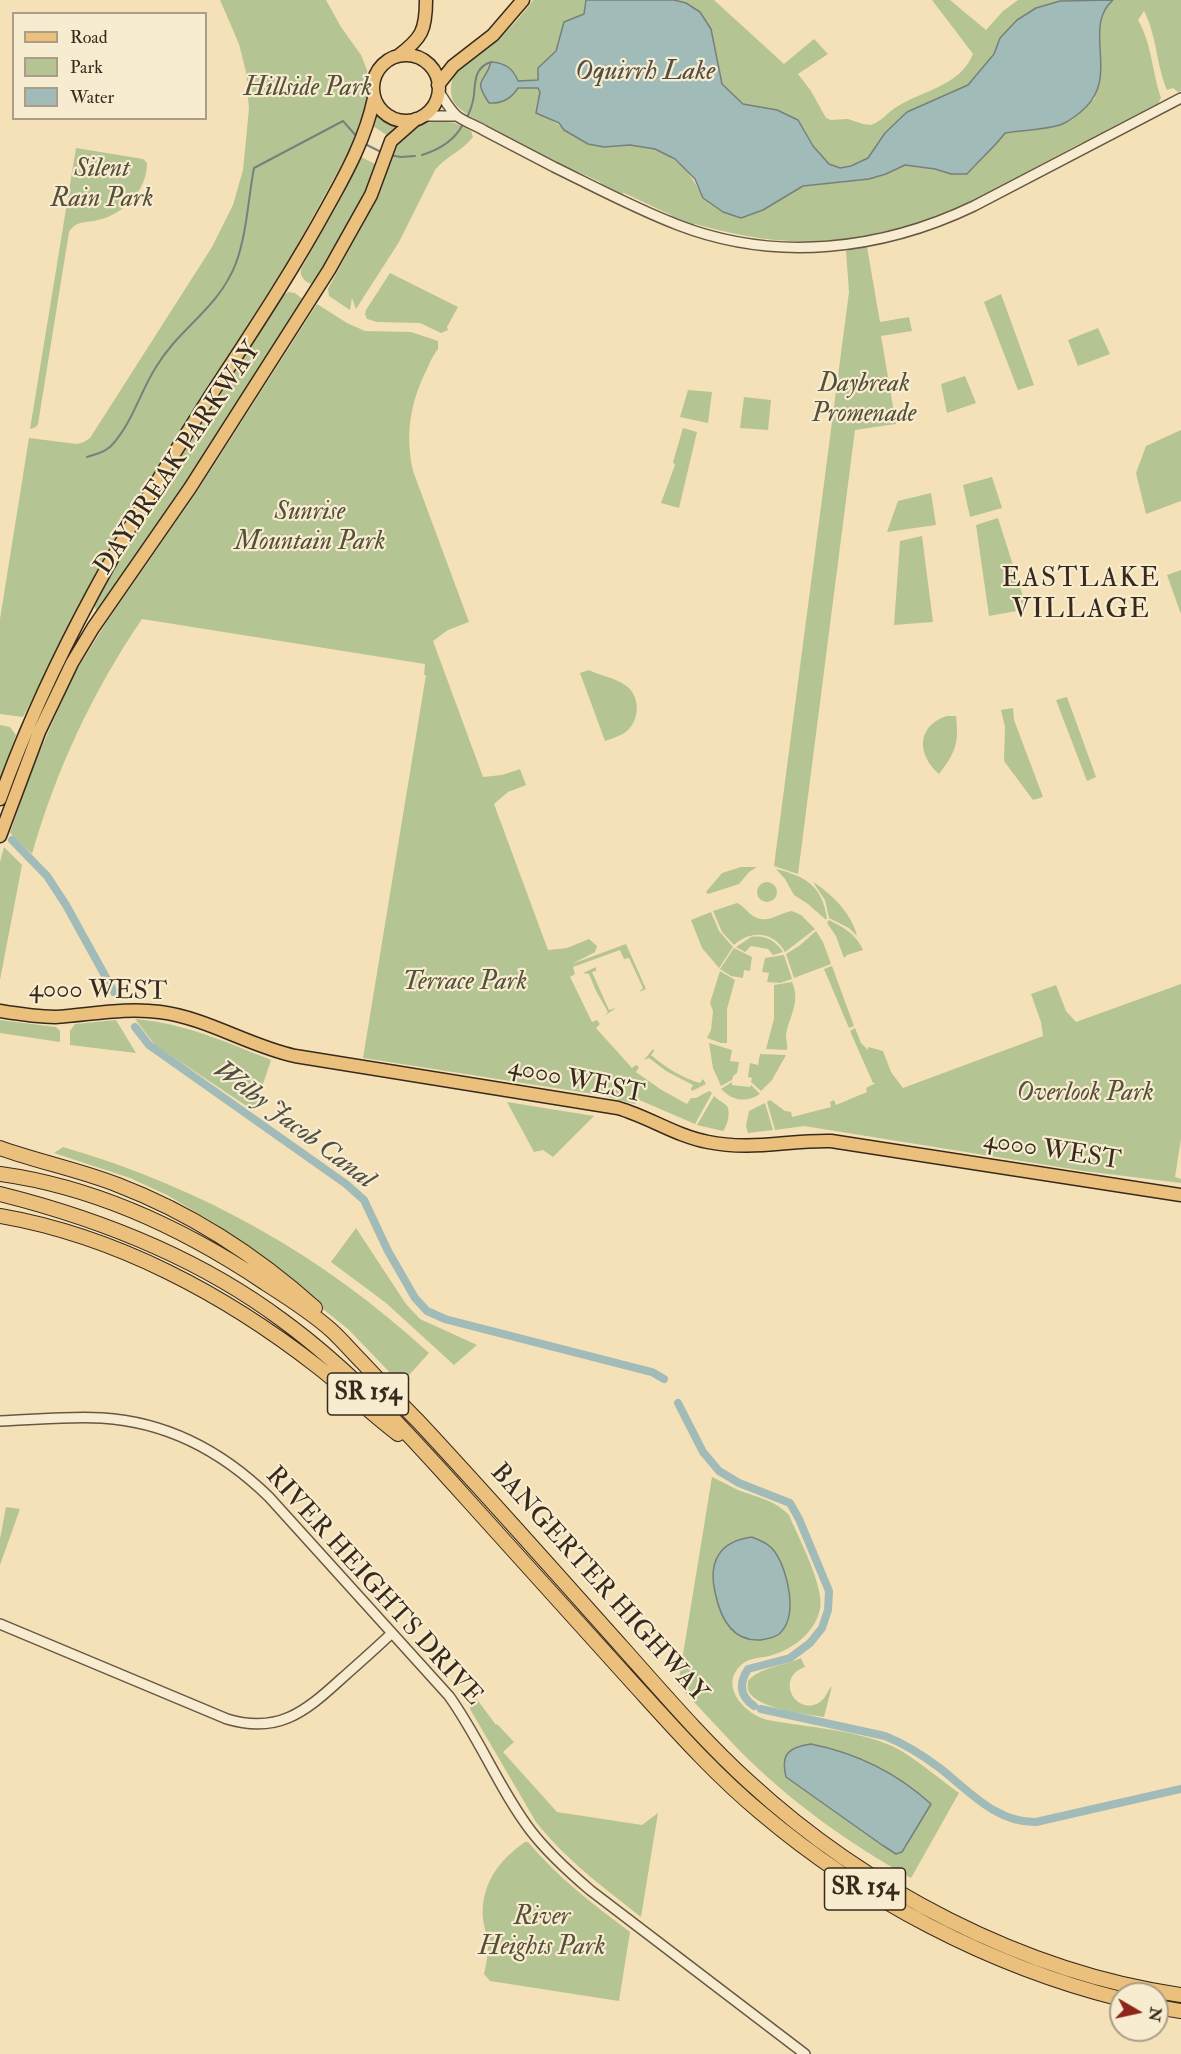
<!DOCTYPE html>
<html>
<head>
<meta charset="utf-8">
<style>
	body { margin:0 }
	#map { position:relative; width:1181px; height:2054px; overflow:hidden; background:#f5e1b7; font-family:"IM FELL Double Pica",serif }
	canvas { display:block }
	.legend { position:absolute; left:12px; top:12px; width:195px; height:108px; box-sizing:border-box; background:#f8ecd0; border:2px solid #ab9e88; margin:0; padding:8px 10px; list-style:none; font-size:18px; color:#372a1d }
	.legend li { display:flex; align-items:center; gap:12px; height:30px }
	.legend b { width:30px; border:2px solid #ab9e88 }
	.north { position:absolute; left:1109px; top:1982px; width:60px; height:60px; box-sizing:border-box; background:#f8ecd0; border:2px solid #ab9e88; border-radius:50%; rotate:99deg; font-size:16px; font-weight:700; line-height:24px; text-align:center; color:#372a1d }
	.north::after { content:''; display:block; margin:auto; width:21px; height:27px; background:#8f2418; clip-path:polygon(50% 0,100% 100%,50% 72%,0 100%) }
</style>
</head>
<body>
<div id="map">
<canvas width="1181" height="2054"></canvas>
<ul class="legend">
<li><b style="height:8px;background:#eac07c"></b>Road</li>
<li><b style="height:16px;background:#b5c493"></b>Park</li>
<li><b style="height:16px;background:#a1bbb9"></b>Water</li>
</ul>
<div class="north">N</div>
</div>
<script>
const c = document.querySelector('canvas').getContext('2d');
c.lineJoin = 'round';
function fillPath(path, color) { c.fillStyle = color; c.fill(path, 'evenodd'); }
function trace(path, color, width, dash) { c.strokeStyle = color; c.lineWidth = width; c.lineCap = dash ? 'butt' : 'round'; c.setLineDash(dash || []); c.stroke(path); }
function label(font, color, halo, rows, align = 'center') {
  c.font = font + ' "IM FELL Double Pica",serif'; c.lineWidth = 4.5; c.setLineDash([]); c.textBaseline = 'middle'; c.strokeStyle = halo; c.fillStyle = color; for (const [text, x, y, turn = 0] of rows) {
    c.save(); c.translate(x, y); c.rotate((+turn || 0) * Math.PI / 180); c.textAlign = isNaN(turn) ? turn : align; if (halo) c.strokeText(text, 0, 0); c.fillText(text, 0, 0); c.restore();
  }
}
fillPath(new Path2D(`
	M 220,0 L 326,0 L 341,27 L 361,55 L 367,70 L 368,90 L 366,115 L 351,147 L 293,253 L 144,489 L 82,602 L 23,717 L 0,714 L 0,619 L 29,438 L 77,444 L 84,442 L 90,438 L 212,247 L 233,205 L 243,170 L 249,109 L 246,72 L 239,44 Z
	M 533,0 L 586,0 L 584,14 C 554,23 567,29 556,50 C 552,57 544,63 538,68 L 540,92 L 537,113 C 559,123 577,139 602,146 C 610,149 620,145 629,145 C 666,145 689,167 703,198 L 763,210 L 803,186 L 869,179 L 886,174 L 905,165 L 935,169 L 951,174 L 967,174 C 979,160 994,148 1005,133 L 1072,120 L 1095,98 L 1100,22 L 1106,7 L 1113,0 L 1181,0 L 1181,91 L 1178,92 L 1173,88 L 1167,90 C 1156,64 1157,36 1144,11 L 1138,20 C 1152,44 1152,72 1161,98 L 1157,106 L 1155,105 L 1105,131 L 1104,134 L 1083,144 L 1081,143 L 955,210 L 909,226 L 854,238 L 851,241 L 830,242 L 829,240 C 784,245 738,236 695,224 L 693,225 L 672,218 L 671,215 L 624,193 L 621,194 L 601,184 L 600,182 L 529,149 L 528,147 C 511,137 469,119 457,106 C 452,101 451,95 451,89 C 451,64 477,58 493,44 C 507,31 522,16 533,0 Z
	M 674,0 L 714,0 L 784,64 L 814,39 L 828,54 L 798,74 L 811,91 L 826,118 L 831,120 L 848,119 L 863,124 L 871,125 C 881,122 888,112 898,106 C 924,90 960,86 973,54 L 932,0 L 950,0 L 986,30 L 1003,11 L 1018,0 L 1071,0 L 1060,1 L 1000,38 L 994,54 L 968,85 L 907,112 L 885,133 L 868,158 L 851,166 L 840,168 L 829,164 L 812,146 L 798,120 L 777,110 L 743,104 L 721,84 L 718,69 L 686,3 Z
	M 376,115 L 378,115 L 398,126 L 388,136 L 373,126 Z
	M 440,121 L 455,123 L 471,131 L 473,137 C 460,153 446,156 435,170 L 399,242 L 356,309 L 352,298 L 350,310 L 329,296 L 328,289 L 370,211 L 395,148 L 404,136 L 424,123 Z
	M 76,148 L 143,159 L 147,163 C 147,190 125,214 98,220 C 87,223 76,220 69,232 L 38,424 L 36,427 L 30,429 Z
	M 359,156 L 377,165 L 373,182 L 314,285 C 306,283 299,277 301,269 L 343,195 Z
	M 867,247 L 880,322 L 909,317 L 912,331 L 881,336 L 896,424 L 855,430 L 798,874 L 774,866 L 849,292 L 846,251 L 853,248 L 855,249 Z
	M 390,273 L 458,307 L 447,327 L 448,330 L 441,333 L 420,323 L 377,322 L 367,319 L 365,314 L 366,310 Z
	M 288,292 L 295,293 L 305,301 L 166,516 L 98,610 L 96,610 L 94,605 L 137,525 L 284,295 Z
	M 1001,294 L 1034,385 L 1018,390 L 984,302 Z
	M 317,304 L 347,323 L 365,331 L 411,332 L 438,341 L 438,349 C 433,355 430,362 427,369 C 410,403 405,434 413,471 L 469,622 L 448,630 L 433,641 L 483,777 L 502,775 L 520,769 L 526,785 L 508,792 L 494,804 L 548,950 L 567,948 L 589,939 L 597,946 L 595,952 L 572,964 L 626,944 L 646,989 L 639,992 L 643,988 L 629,958 L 624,959 L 620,950 L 573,967 L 575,974 L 570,977 L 592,1022 L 597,1020 L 600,1024 L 596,1028 L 632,1068 L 636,1065 L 639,1067 L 636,1072 L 660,1089 L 687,1104 L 691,1098 L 696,1098 L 709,1091 L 712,1093 L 695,1124 L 637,1099 L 635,1104 L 600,1095 L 363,1058 L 426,675 L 424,675 L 425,664 L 142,619 C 93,691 56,770 32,854 L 10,833 L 32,769 L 74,674 L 108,620 L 198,490 Z
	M 1098,328 L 1110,354 L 1078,366 L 1068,340 Z
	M 965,376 L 976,403 L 947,413 L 941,384 Z
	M 688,390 L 712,392 L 708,423 L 680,417 Z
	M 744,397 L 771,400 L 768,430 L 740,428 Z
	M 683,428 L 697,432 L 679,508 L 661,503 L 675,465 L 673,462 Z
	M 1181,430 L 1181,501 L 1146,514 L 1136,473 L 1146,446 Z
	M 992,477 L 1002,508 L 970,517 L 963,485 Z
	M 931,493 L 936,525 L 887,532 L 898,501 Z
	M 998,518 L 1027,609 L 989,616 L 976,525 Z
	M 922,536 L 933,622 L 894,625 L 900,541 Z
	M 1181,570 L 1181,614 L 1167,575 Z
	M 589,670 C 600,676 614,677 625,685 C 640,695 641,718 627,731 C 621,736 613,738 605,741 L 580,673 Z
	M 1067,697 L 1096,777 L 1087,781 L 1056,700 Z
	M 1013,708 L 1014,720 L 1043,797 L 1033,800 L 1004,761 L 1005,727 L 1001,710 Z
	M 947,716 L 956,716 C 959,743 956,752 939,774 C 917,755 916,726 947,716 Z
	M 0,725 L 10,727 L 16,735 L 0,779 Z
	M 4,847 L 22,865 L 0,980 L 0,862 Z
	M 741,867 L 757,867 L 749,872 L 739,884 L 708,894 L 706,892 L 722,873 Z
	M 776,869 C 805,876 823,886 827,919 L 825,919 L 808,904 L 794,895 L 785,879 Z
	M757 892a10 10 0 1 1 20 0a10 10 0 1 1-20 0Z
	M 813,882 C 832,894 852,914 857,936 L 849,928 L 829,918 L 825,900 Z
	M 737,903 C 744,906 747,912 753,916 C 768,925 778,913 792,911 L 801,915 L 815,929 L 785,952 C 773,931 751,930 734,945 L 722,932 L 713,911 Z
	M 711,912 L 719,931 L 733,947 L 719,968 L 702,948 L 691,920 Z
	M 829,920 C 843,927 857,935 863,950 L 847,955 L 844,958 L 836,936 L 827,923 Z
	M 816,931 L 823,942 L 831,964 L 794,978 L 786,954 L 799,946 Z
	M 751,937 C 765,935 775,940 783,952 L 773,955 L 768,949 L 751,946 L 745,952 L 736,947 Z
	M 734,948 L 752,957 L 750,971 L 744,970 L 743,978 L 731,976 L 720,969 Z
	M 784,955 L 792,979 L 780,983 L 767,982 L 769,973 L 762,972 L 765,958 Z
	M 832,966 L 854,1026 L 849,1028 L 824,969 Z
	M 596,967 L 596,971 L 592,972 L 609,1010 L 616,1008 L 604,1016 L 608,1012 L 596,991 L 589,974 L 583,973 Z
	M 720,971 L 735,980 L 727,1009 L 727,1043 L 721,1043 L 707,1038 L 711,1030 L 713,1011 L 710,1003 Z
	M 792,982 C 801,1003 789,1016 786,1035 C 786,1041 788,1045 787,1050 L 766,1049 L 774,1019 L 774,985 Z
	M 1181,984 L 1181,1139 L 1175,1177 L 1181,1179 L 1181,1183 L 1084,1171 L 804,1126 L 775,1130 L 767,1102 L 770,1100 L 785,1111 L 791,1112 L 792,1117 L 831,1107 L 830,1102 L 834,1100 L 836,1105 L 867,1092 L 866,1088 L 876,1083 L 873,1083 L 850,1031 L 855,1028 L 861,1043 L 868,1050 L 868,1047 L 883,1051 L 891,1072 L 903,1088 L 1043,1036 L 1041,1022 L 1031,994 L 1056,985 L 1066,1011 L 1076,1022 Z
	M 135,1019 C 184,1023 226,1042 271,1060 L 254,1111 L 155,1045 Z
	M 0,1020 L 56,1027 L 60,1031 L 60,1042 L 0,1033 Z
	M 116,1020 L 136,1053 L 70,1045 L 70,1031 L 75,1024 Z
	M 709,1043 L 732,1050 L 730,1061 L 739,1062 L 737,1073 L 733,1076 L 732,1080 L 721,1086 L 713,1068 Z
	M 653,1049 L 654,1051 L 651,1055 C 665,1067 682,1078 700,1083 L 703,1079 L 706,1084 L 692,1091 L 691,1089 L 693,1085 L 666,1071 L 649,1058 L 644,1060 Z
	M 760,1054 L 786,1055 L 772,1080 L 761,1091 L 751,1082 L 752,1078 L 748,1077 L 750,1063 L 758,1065 Z
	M 732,1082 L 732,1085 L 750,1087 L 751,1085 L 760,1094 C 746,1103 733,1101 721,1089 Z
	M 714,1096 C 718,1100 724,1103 727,1106 C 731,1113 727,1126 723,1131 L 697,1125 Z
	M 507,1102 L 594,1116 L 553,1157 L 543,1150 L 534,1152 Z
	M 765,1103 L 773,1130 L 748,1133 L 746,1126 L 749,1111 Z
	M 63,1147 C 203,1188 322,1255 429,1353 L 401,1384 L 348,1329 L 216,1224 L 167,1195 L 130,1178 L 54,1153 Z
	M 356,1228 L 406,1304 L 420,1319 L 477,1345 L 454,1365 L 386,1303 L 331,1262 Z
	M 712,1477 C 721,1481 729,1486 738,1490 C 756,1497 775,1500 789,1515 C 798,1537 825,1587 820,1609 C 815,1633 792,1650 769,1656 C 759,1658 748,1658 740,1666 C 719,1687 746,1715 768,1720 C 806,1727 856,1730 892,1746 C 916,1758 938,1778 959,1793 L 911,1878 C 848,1843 788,1800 738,1749 C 718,1728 698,1706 678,1685 Z
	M 6,1507 L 20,1509 L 0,1565 L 0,1539 Z
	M 801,1658 L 805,1667 C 774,1677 796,1718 820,1702 C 826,1698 827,1691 832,1686 L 824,1717 C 807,1714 755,1709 748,1690 C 747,1687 748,1684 748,1681 C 760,1667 783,1666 801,1658 Z
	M 476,1698 L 496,1725 L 497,1724 L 514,1742 L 503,1752 L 557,1812 L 642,1825 L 658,1813 L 641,1917 C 603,1887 566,1860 536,1822 L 470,1709 L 471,1703 Z
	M 525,1842 L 528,1842 C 558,1878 593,1904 630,1932 L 619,2001 L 490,1981 L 484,1974 C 486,1965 488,1956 488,1946 C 488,1937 484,1928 483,1919 C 480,1885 499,1860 525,1842 Z`), '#b5c493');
const water = new Path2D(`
	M 586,0 L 674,0 L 686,3 L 700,12 L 711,29 L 722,84 L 743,104 L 777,110 L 798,120 L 813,146 L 829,164 L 840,168 L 851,166 L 868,158 L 885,133 L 907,112 L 968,85 L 994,54 L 1000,38 L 1017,20 L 1036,8 L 1060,1 L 1113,0 C 1082,27 1119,74 1086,107 C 1079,114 1070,121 1060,125 C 1043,130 1022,130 1005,133 C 994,148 979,160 967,174 L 951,174 L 935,169 L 905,165 L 886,174 L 869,179 L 803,186 L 763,210 L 741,218 L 723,212 L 703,198 L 695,179 L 675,159 L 655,149 L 630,145 L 604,147 L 588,144 L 564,130 L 559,123 L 536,113 L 540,92 L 538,88 L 518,88 C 511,99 502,104 489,103 C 472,77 485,85 491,62 C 505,63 513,68 518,81 L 538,80 L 538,68 L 556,51 L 564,22 L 584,14 Z
	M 752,1537 C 761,1541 770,1544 775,1552 C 788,1571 799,1617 779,1634 C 774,1638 767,1639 761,1640 C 732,1642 720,1617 715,1592 C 708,1561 720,1541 752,1537 Z
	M 811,1744 C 856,1753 897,1773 931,1804 L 902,1852 L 896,1854 L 882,1845 L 786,1777 C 780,1753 790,1747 811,1744 Z`);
fillPath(water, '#a1bbb9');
trace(water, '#77817b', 1.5);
trace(new Path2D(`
	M 466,119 C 470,112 473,103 474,95 C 475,81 475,67 491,62
	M 365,144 L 381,152
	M 389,155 L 401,157 L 415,156
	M 422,155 C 438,150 455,140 463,124
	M 87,457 C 96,454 104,453 111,446 C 132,424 140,392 156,367 C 180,327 219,308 236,263 C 247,233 248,199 254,168 L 343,121 L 358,138`), '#77817b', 2);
trace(new Path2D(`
	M 12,840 L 47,876 L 66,905 L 114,992
	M 135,1027 L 149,1045 L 346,1184 L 364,1200 L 388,1251 L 415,1298 L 427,1311 L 445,1319 L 652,1372 L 664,1379
	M 678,1403 L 703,1452 L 719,1471 L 739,1483 L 790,1503 L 799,1519 L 829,1591 L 828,1610 L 822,1628 L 810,1643 L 790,1658 L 748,1669 C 739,1683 739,1696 754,1706
	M 761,1709 L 885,1736 C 905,1744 924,1756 941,1769 C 970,1792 997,1823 1036,1822 L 1181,1789`), '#a1bbb9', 8);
const minor = new Path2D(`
	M 438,90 C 444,99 449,109 457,116 C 465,122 477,126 485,131 C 508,143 531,155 554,167 C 595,187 636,209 678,225 C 776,263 882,250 974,206 L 1181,98
	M 424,116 L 457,116
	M 0,1421 C 34,1420 68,1416 102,1418 C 167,1422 223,1452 269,1497 L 449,1696 C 480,1739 499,1789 531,1831 C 548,1853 569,1872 590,1890 L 805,2054
	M 0,1624 L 227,1719 C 277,1734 304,1713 340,1680 C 357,1665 375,1649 392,1633`);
const major = new Path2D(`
	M373 88a33 33 0 1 1 66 0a33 33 0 1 1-66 0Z
	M 398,56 C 422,38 426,30 426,0
	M 438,85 L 453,66 L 493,35 L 523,0
	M 0,799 C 50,658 129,524 209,398 C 250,335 292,272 328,206 C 347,172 366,137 374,98
	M 0,836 L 39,732 L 72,663 L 93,628 L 190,488 L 329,270 L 371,195 L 391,141 L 416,119
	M 0,1011 C 18,1014 37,1017 55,1017 C 90,1015 125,1007 160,1012 C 207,1018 249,1046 295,1056 L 618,1108 C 649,1117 676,1136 708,1142 C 752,1151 788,1140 831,1141 L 1181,1195`);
const highway = new Path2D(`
	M 0,1148 C 39,1162 80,1170 118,1185 C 191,1213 257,1256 315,1308
	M 0,1174 C 95,1187 186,1230 265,1283 C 287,1297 311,1312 331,1330 C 342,1340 352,1352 362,1362 C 381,1382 399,1402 418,1421 C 487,1495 554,1571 622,1647 C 663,1693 703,1740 749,1782 C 864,1888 1024,1973 1181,1995
	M 0,1194 C 100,1219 199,1258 282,1320 C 359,1376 421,1448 484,1518 C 533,1572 582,1627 631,1681 C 672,1726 713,1773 760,1812 C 864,1900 989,1966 1121,1999
	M 0,1216 C 116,1236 226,1295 318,1367 C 345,1388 370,1413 398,1434
	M 1157,2007 L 1181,2011`);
trace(minor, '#665844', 12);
trace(major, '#372a1d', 15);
trace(highway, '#372a1d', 16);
trace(minor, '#f8ecd0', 9);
trace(major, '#eac07c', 12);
trace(highway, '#eac07c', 14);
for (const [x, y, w] of [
	[368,1394,81],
	[865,1889,81]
]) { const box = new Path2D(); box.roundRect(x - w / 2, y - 21, w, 42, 4.5); c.fillStyle = '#f8ecd0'; c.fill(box); trace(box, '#372a1d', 1.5); }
label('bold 24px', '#372a1d', null, [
	["SR 154",368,1394],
	["SR 154",865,1889]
]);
label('italic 26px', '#56503a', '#f8ecd0', [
	["Hillside Park",308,89],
	["Silent",102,170],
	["Rain Park",102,200],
	["Daybreak",864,385],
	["Promenade",864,415],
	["Sunrise",310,513],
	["Mountain Park",310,543],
	["Terrace Park",465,983],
	["Overlook Park",1085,1094],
	["River",542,1918],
	["Heights Park",542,1948]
]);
label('26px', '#372a1d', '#f8ecd0', [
	["DAYBREAK PARKWAY",179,459,-56],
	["4000 WEST",98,992,1],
	["4000 WEST",576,1082,12],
	["4000 WEST",1052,1152,9],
	["BANGERTER HIGHWAY",598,1584,48],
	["RIVER HEIGHTS DRIVE",373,1587,48]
]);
label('italic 27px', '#524e44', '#f8ecd0', [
	["Oquirrh Lake",645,73],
	["Welby Jacob Canal",293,1126,37]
]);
c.letterSpacing = '1.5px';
label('27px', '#372a1d', '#f8ecd0', [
	["EASTLAKE",1081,580],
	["VILLAGE",1081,611]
]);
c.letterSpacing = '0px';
</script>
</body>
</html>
